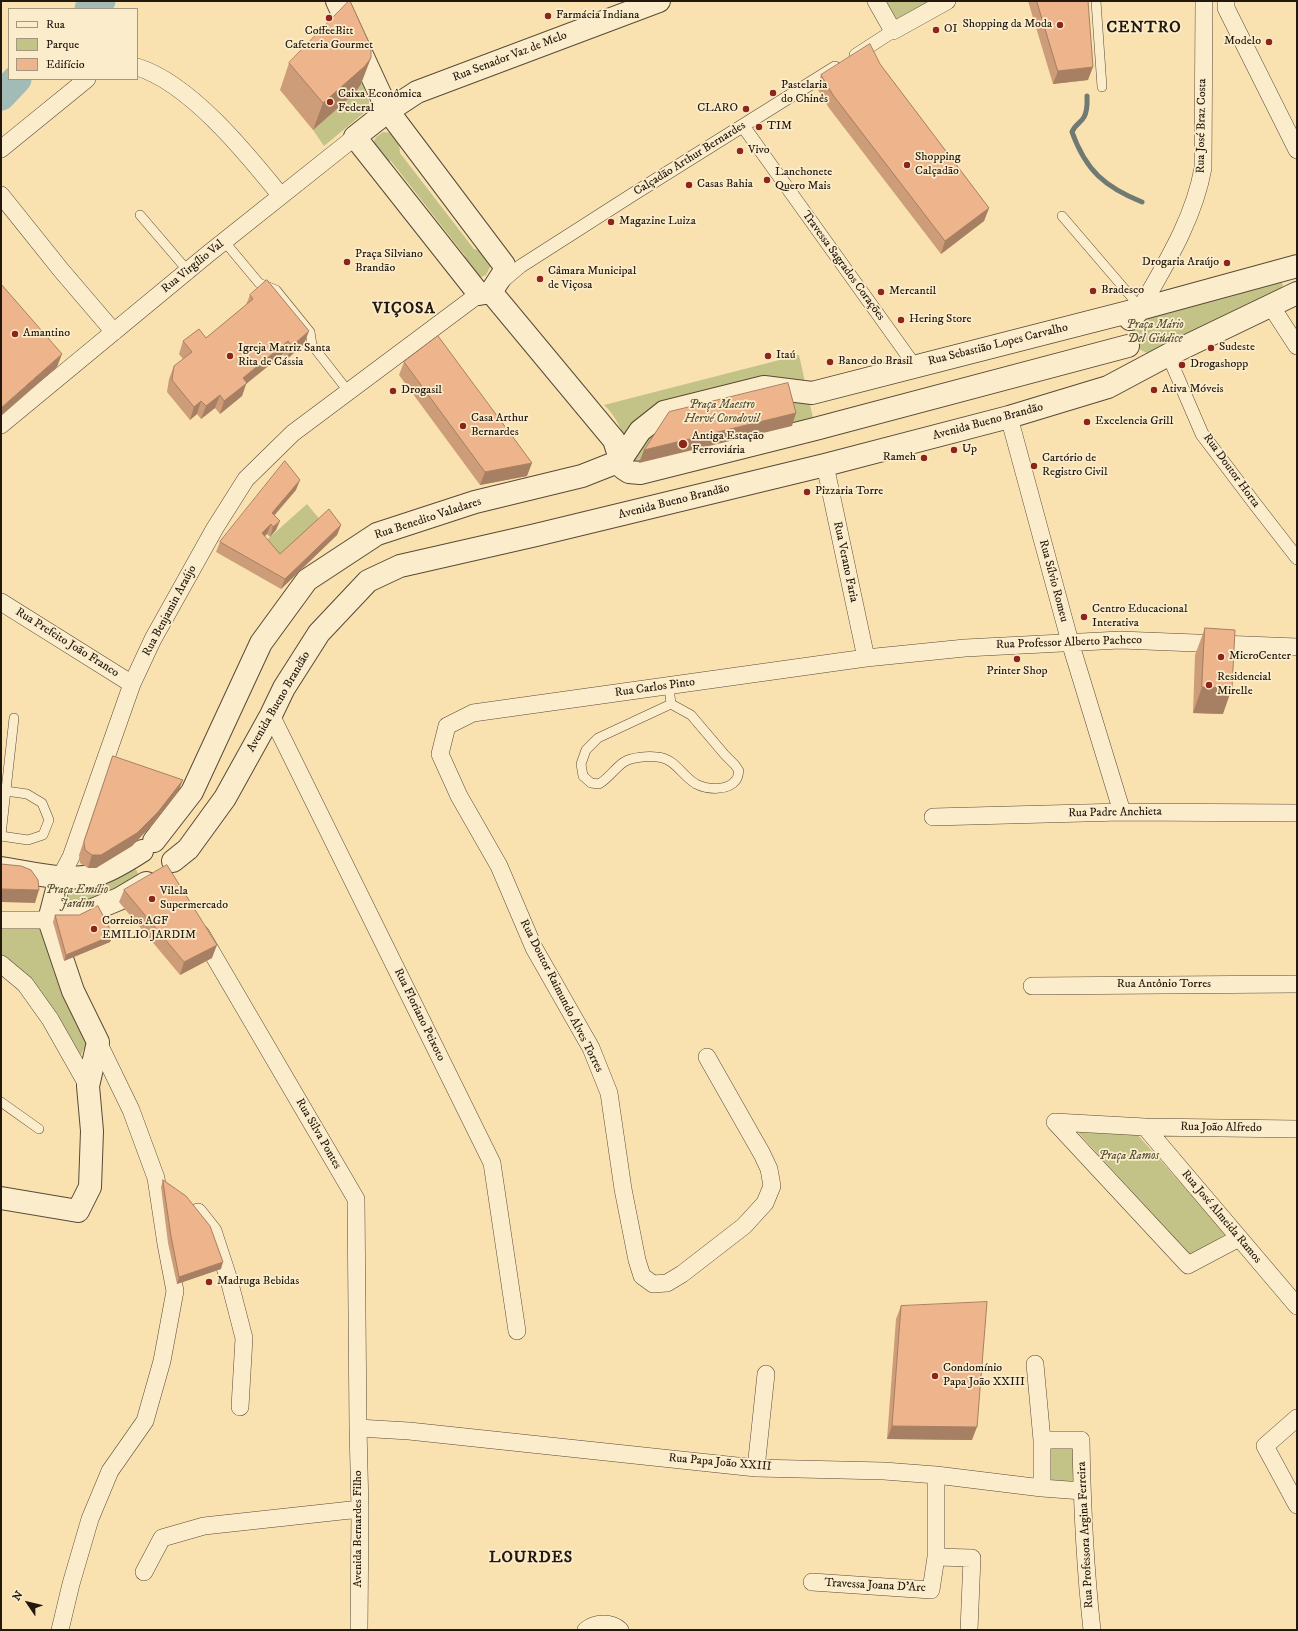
<!DOCTYPE html>
<html>
<head>
<meta charset="utf-8">
<style>
	body { margin:0 }
	#map { position:relative; width:1298px; height:1631px; overflow:hidden; background:#f9e2b0; font-family:"IM FELL DW Pica",serif }
	canvas { display:block }
	.frame { position:absolute; inset:0; border:2px solid #22180d; pointer-events:none }
	.legend { position:absolute; left:8px; top:8px; width:130px; height:72px; box-sizing:border-box; background:#fbeccc; border:1px solid #a49780; margin:0; padding:5px 7px; list-style:none; font-size:12px; color:#22180d }
	.legend li { display:flex; align-items:center; gap:8px; height:20px }
	.legend b { width:20px; border:1px solid #a49780 }
	.north { position:absolute; left:8px; top:1583px; width:40px; height:40px; -webkit-text-stroke:3px #fbeccc; paint-order:stroke; rotate:305deg; font-size:11px; font-weight:700; line-height:16px; text-align:center; color:#22180d }
	.north::after { content:''; display:block; margin:auto; width:14px; height:18px; background:#22180d; clip-path:polygon(50% 0,100% 100%,50% 72%,0 100%) }
</style>
</head>
<body>
<div id="map">
<canvas width="1298" height="1631"></canvas>
<div class="frame"></div>
<ul class="legend">
<li><b style="height:5px;background:#fbeccc"></b>Rua</li>
<li><b style="height:11px;background:#c3c287"></b>Parque</li>
<li><b style="height:11px;background:#eeb58c"></b>Edifício</li>
</ul>
<div class="north">N</div>
</div>
<script>
const c = document.querySelector('canvas').getContext('2d');
c.lineJoin = 'round';
function fillPath(path, color) { c.fillStyle = color; c.fill(path, 'evenodd'); }
function trace(path, color, width, dash) { c.strokeStyle = color; c.lineWidth = width; c.lineCap = dash ? 'butt' : 'round'; c.setLineDash(dash || []); c.stroke(path); }
function label(font, color, halo, rows, align = 'center') {
  c.font = font + ' "IM FELL DW Pica",serif'; c.lineWidth = 3.5; c.setLineDash([]); c.textBaseline = 'middle'; c.strokeStyle = halo; c.fillStyle = color; for (const [text, x, y, turn = 0] of rows) {
    c.save(); c.translate(x, y); c.rotate((+turn || 0) * Math.PI / 180); c.textAlign = isNaN(turn) ? turn : align; if (halo) c.strokeText(text, 0, 0); c.fillText(text, 0, 0); c.restore();
  }
}
fillPath(new Path2D(`
	M 878,1 L 944,1 L 894,29 Z
	M 361,79 L 371,107 L 324,146 L 313,130 L 355,93 L 361,84 Z
	M 383,132 L 392,133 L 399,142 L 400,153 L 474,249 L 484,252 L 491,265 L 486,275 L 479,278 L 465,267 L 465,256 L 391,161 L 380,159 L 372,145 L 376,137 Z
	M 1277,281 L 1281,282 L 1283,285 L 1281,289 L 1161,352 C 1157,352 1152,354 1148,353 C 1135,350 1127,335 1135,323 C 1137,320 1142,318 1145,316 Z
	M 799,355 L 815,427 L 630,471 C 626,445 624,424 604,405 Z
	M 307,504 L 322,522 L 277,562 L 261,545 Z
	M 132,861 L 142,882 L 53,916 L 64,884 Z
	M 45,923 L 87,1042 L 78,1062 L 1,960 L 1,925 Z
	M 1076,1130 L 1136,1133 L 1226,1234 L 1191,1256 Z
	M 1046,1443 L 1079,1444 L 1078,1485 L 1044,1484 Z`), '#c3c287');
trace(new Path2D(`
	M 1087,96 C 1087,103 1088,110 1084,117 C 1081,123 1075,124 1072,132 C 1086,171 1105,187 1142,202`), '#6f7a72', 5);
trace(new Path2D(`
	M 89,9 L 95,4 L 101,1
	M 1,96 L 17,79`), '#a2bbb6', 29);
const service = new Path2D(`
	M 1096,1 L 1102,87
	M 140,215 L 188,271
	M 1062,216 L 1128,293 L 1140,308
	M 224,241 L 259,283 L 276,290 L 310,332 L 312,345 L 348,391
	M 669,687 L 671,704 L 598,738 L 586,750 L 581,764 L 583,776 L 591,783 L 599,784 C 609,778 615,768 624,762 C 632,757 648,756 657,757 C 675,758 682,776 696,784 C 708,790 728,791 736,780 C 738,778 738,774 739,771 L 735,765 L 725,755 L 691,715 L 671,704
	M 1,835 L 14,718
	M 1,836 L 28,840 L 43,835 L 49,820 L 42,803 L 27,794 L 6,791
	M 1,1102 L 39,1129`);
const pedestrian = new Path2D(`
	M 856,55 L 893,31
	M 743,126 L 915,366
	M 501,283 L 521,266 L 632,195 L 835,68
	M 1168,355 L 1202,434 L 1255,504 L 1297,558`);
const minor = new Path2D(`
	M 876,1 L 893,31 L 947,1
	M 1226,1 L 1226,8 L 1297,150
	M 137,67 C 190,83 247,154 281,196
	M 1,149 L 87,79
	M 1,195 L 61,270 L 114,332
	M 1271,306 L 1297,346
	M 1140,309 C 1165,265 1194,219 1203,168 L 1204,1
	M 1009,417 L 1070,642 L 1122,812
	M 1,425 L 208,254 L 355,137
	M 825,465 L 866,658
	M 1,602 L 132,684
	M 271,715 L 492,1163 L 517,1331
	M 933,817 L 1122,812 L 1297,813
	M 60,878 L 71,857 L 132,684 L 153,639 L 215,528 L 246,479 L 293,433 L 479,294
	M 1,920 L 49,920
	M 201,934 L 356,1199 L 358,1428 L 360,1509 L 359,1630
	M 1,964 L 25,984 L 50,1019 L 88,1086
	M 1032,986 L 1297,984
	M 707,1057 L 762,1154 L 769,1169 L 772,1186 L 765,1203 L 744,1226 L 682,1274 L 667,1283 L 653,1284 L 642,1276 L 637,1260 L 623,1189 L 609,1093 L 591,1048 L 534,948 L 499,866 L 459,796 L 440,754 L 447,726 L 473,713 L 866,658 L 965,648 L 1120,640 L 1297,647
	M 1145,1127 L 1297,1306
	M 198,1212 L 213,1231 L 229,1280 L 244,1338 L 240,1407
	M 1239,1238 L 1188,1265 L 1055,1122 L 1145,1127 L 1297,1129
	M 1035,1364 L 1042,1440 L 1042,1488
	M 1297,1418 L 1265,1446 L 1297,1505
	M 358,1428 L 409,1431 L 756,1468 L 884,1471 L 936,1475 L 1042,1488 L 1082,1491
	M 1042,1440 L 1081,1440 C 1082,1503 1085,1567 1092,1630
	M 756,1468 L 766,1374
	M 936,1557 L 972,1558 L 969,1630
	M 144,1572 L 162,1538 L 204,1526 L 360,1509
	M 812,1582 L 931,1590 L 936,1557 L 936,1475
	M 60,1630 L 71,1584 L 90,1519 L 110,1471 L 145,1421 L 162,1361 L 175,1291 L 166,1244 L 156,1178 L 131,1110 L 98,1042
	M 586,1630 C 596,1622 611,1622 620,1630`);
const tertiary = new Path2D(`
	M 337,1 L 388,111 L 504,265 L 504,272 L 491,292 L 479,294 L 355,137 L 388,111 L 417,92 L 659,1
	M 491,292 L 614,440 L 623,468 L 629,472 L 640,473 L 815,429 L 1128,346
	M 1130,319 L 1140,309 L 1297,266
	M 620,461 L 640,431 L 664,412 L 764,387 L 812,393 L 1140,309
	M 154,841 L 192,792 L 261,643 L 307,580 L 377,534 L 475,502 L 582,476 L 620,461
	M 173,861 L 188,849 L 225,798 L 271,715 L 284,688 L 319,633 L 368,581 L 400,566 L 536,535 L 825,465 L 1009,417 L 1108,387 L 1168,355 L 1297,293
	M 1,868 C 33,873 67,883 99,874 C 114,869 129,859 142,851
	M 72,917 L 78,916 L 119,899 L 146,883
	M 49,920 L 60,878
	M 1,1198 L 78,1211 L 90,1187 L 92,1131 L 88,1086 L 98,1042 L 73,991 L 49,920`);
trace(service, '#584a36', 10);
trace(pedestrian, '#584a36', 14);
trace(minor, '#584a36', 18);
trace(tertiary, '#584a36', 24);
trace(service, '#fbeccc', 9);
trace(pedestrian, '#fbeccc', 13);
trace(minor, '#fbeccc', 17);
trace(tertiary, '#fbeccc', 22);
fillPath(new Path2D(`
	M 1028,1 L 1088,1 L 1088,80 L 1053,84 Z
	M 289,63 L 361,84 L 355,93 L 313,130 L 280,90 Z
	M 880,64 L 989,208 L 984,221 L 941,254 L 829,108 L 817,88 L 821,75 Z
	M 250,295 L 304,344 L 287,359 L 283,354 L 246,384 L 242,396 L 220,414 L 215,408 L 201,419 L 197,414 L 190,420 L 167,392 L 169,379 L 174,366 L 183,359 L 179,354 L 183,341 L 206,338 L 246,305 Z
	M 404,362 L 527,476 L 480,485 L 399,375 Z
	M 296,490 L 275,515 L 276,530 L 270,537 L 267,534 L 264,536 L 280,554 L 341,525 L 337,535 L 281,589 L 216,552 L 220,542 Z
	M 1205,628 L 1223,714 L 1193,713 L 1195,655 Z
	M 113,756 L 178,792 L 153,824 L 132,846 L 96,868 L 88,868 L 80,863 L 79,855 Z
	M 124,890 L 212,958 L 180,975 L 119,902 Z
	M 55,915 L 113,935 L 110,942 L 64,961 L 53,922 Z
	M 163,1180 L 221,1269 L 177,1284 L 168,1243 L 161,1187 Z
	M 901,1306 L 972,1440 L 887,1439 L 896,1319 Z`), '#cd9c78');
fillPath(new Path2D(`
	M 371,58 L 361,84 L 355,93 L 313,130 L 323,103 Z
	M 1093,67 L 1088,80 L 1053,84 L 1058,71 Z
	M 989,208 L 984,221 L 941,254 L 945,241 Z
	M 309,331 L 304,344 L 287,359 L 292,346 Z
	M 288,341 L 283,354 L 246,384 L 242,396 L 220,414 L 224,401 L 243,378 Z
	M 62,354 L 57,367 L 1,416 L 1,408 Z
	M 220,395 L 215,408 L 201,419 L 206,406 Z
	M 201,401 L 197,414 L 190,420 L 194,407 Z
	M 796,413 L 792,426 L 639,463 L 644,450 Z
	M 532,463 L 527,476 L 480,485 L 485,472 Z
	M 300,480 L 296,490 L 268,522 L 272,513 Z
	M 280,521 L 276,530 L 270,537 L 273,527 Z
	M 271,524 L 267,534 L 258,543 L 262,533 Z
	M 341,525 L 337,535 L 281,589 L 285,579 Z
	M 1202,687 L 1232,688 L 1223,714 L 1193,713 Z
	M 183,780 L 178,792 L 153,824 L 132,846 L 96,868 L 88,868 L 92,855 Z
	M 1,889 L 39,890 L 35,903 L 1,902 Z
	M 113,935 L 110,942 L 64,961 L 66,955 Z
	M 217,945 L 212,958 L 180,975 L 184,962 Z
	M 223,1262 L 221,1269 L 177,1284 L 179,1277 Z
	M 892,1426 L 977,1427 L 972,1440 L 887,1439 Z`), '#a77f62');
const building = new Path2D(`
	M 349,1 L 350,1 L 371,47 L 371,58 L 365,66 L 323,103 L 289,63 Z
	M 1037,1 L 1088,1 L 1093,67 L 1058,71 Z
	M 870,44 L 880,64 L 989,208 L 945,241 L 833,95 L 821,75 Z
	M 267,280 L 309,331 L 292,346 L 288,341 L 243,378 L 247,383 L 224,401 L 220,395 L 206,406 L 201,401 L 194,407 L 172,380 L 174,366 L 192,352 L 183,341 L 199,329 L 206,338 L 253,299 L 250,295 Z
	M 1,284 L 62,354 L 1,408 Z
	M 438,336 L 532,463 L 485,472 L 404,362 Z
	M 788,383 L 796,413 L 644,450 L 669,412 Z
	M 285,461 L 300,480 L 272,513 L 280,521 L 273,527 L 271,524 L 262,533 L 280,554 L 329,509 L 341,525 L 285,579 L 220,542 Z
	M 1205,628 L 1235,630 L 1232,688 L 1202,687 Z
	M 113,756 L 183,780 L 158,812 L 137,833 L 101,855 L 92,855 L 85,850 L 84,842 Z
	M 1,864 L 21,866 L 31,870 L 38,880 L 39,890 L 1,889 Z
	M 167,865 L 217,945 L 184,962 L 124,890 Z
	M 98,906 L 113,935 L 66,955 L 55,915 L 79,915 Z
	M 163,1180 L 186,1196 L 210,1226 L 223,1262 L 179,1277 L 171,1236 Z
	M 987,1302 L 977,1427 L 892,1426 L 901,1306 Z`);
fillPath(building, '#eeb58c');
trace(building, '#a77f62', 1);
for (const [x, y, r, color] of [
	[548,16,4,"#8f2418"],
	[329,18,4,"#8f2418"],
	[1060,25,4,"#8f2418"],
	[936,30,4,"#8f2418"],
	[1269,42,4,"#8f2418"],
	[773,93,4,"#8f2418"],
	[330,102,4,"#8f2418"],
	[746,109,4,"#8f2418"],
	[759,127,4,"#8f2418"],
	[740,151,4,"#8f2418"],
	[907,165,4,"#8f2418"],
	[767,180,4,"#8f2418"],
	[689,185,4,"#8f2418"],
	[611,222,4,"#8f2418"],
	[347,262,4,"#8f2418"],
	[1227,263,4,"#8f2418"],
	[540,279,4,"#8f2418"],
	[1093,291,4,"#8f2418"],
	[881,292,4,"#8f2418"],
	[901,320,4,"#8f2418"],
	[15,334,4,"#8f2418"],
	[1211,348,4,"#8f2418"],
	[230,356,4,"#8f2418"],
	[768,356,4,"#8f2418"],
	[830,362,4,"#8f2418"],
	[1182,365,4,"#8f2418"],
	[1154,390,4,"#8f2418"],
	[393,391,4,"#8f2418"],
	[1087,422,4,"#8f2418"],
	[463,426,4,"#8f2418"],
	[683,444,5,"#8f2418"],
	[954,450,4,"#8f2418"],
	[924,458,4,"#8f2418"],
	[1034,466,4,"#8f2418"],
	[807,492,4,"#8f2418"],
	[1084,617,4,"#8f2418"],
	[1221,657,4,"#8f2418"],
	[1017,659,4,"#8f2418"],
	[1209,685,4,"#8f2418"],
	[152,899,4,"#8f2418"],
	[94,929,4,"#8f2418"],
	[209,1282,4,"#8f2418"],
	[935,1376,4,"#8f2418"]
]) { const dot = new Path2D(); dot.arc(x, y, r, 0, 2 * Math.PI); c.fillStyle = color; c.fill(dot); trace(dot, '#fbeccc', 1.5); }
label('12px', '#22180d', '#fbeccc', [
	["Farmácia Indiana",556,16],
	["Shopping da Moda",1052,25,"right"],
	["OI",944,30],
	["CoffeeBitt",329,32,"center"],
	["Cafeteria Gourmet",329,46,"center"],
	["Modelo",1261,42,"right"],
	["Pastelaria",781,86],
	["do Chinês",781,100],
	["Caixa Econômica",338,95],
	["Federal",338,109],
	["CLARO",738,109,"right"],
	["TIM",767,127],
	["Vivo",748,151],
	["Shopping",915,158],
	["Calçadão",915,172],
	["Lanchonete",775,173],
	["Quero Mais",775,187],
	["Casas Bahia",697,185],
	["Magazine Luiza",619,222],
	["Praça Silviano",355,255],
	["Brandão",355,269],
	["Drogaria Araújo",1219,263,"right"],
	["Câmara Municipal",548,272],
	["de Viçosa",548,286],
	["Bradesco",1101,291],
	["Mercantil",889,292],
	["Hering Store",909,320],
	["Amantino",23,334],
	["Sudeste",1219,348],
	["Igreja Matriz Santa",238,349],
	["Rita de Cássia",238,363],
	["Itaú",776,356],
	["Banco do Brasil",838,362],
	["Drogashopp",1190,365],
	["Ativa Móveis",1162,390],
	["Drogasil",401,391],
	["Casa Arthur",471,419],
	["Bernardes",471,433],
	["Excelencia Grill",1095,422],
	["Antiga Estação",692,437],
	["Ferroviária",692,451],
	["Up",962,450],
	["Rameh",916,458,"right"],
	["Cartório de",1042,459],
	["Registro Civil",1042,473],
	["Pizzaria Torre",815,492],
	["Centro Educacional",1092,610],
	["Interativa",1092,624],
	["MicroCenter",1229,657],
	["Printer Shop",1017,672,"center"],
	["Residencial",1217,678],
	["Mirelle",1217,692],
	["Vilela",160,892],
	["Supermercado",160,906],
	["Correios AGF",102,922],
	["EMILIO JARDIM",102,936],
	["Madruga Bebidas",217,1282],
	["Condomínio",943,1369],
	["Papa João XXIII",943,1383]
], 'left');
label('12px', '#22180d', '#fbeccc', [
	["Rua Senador Vaz de Melo",510,57,-21],
	["Rua José Braz Costa",1202,126,-89],
	["Calçadão Arthur Bernardes",690,159,-32],
	["Travessa Sagrados Corações",843,266,54],
	["Rua Virgílio Val",193,267,-39],
	["Rua Sebastião Lopes Carvalho",998,345,-14],
	["Avenida Bueno Brandão",988,422,-15],
	["Rua Doutor Horta",1231,471,54],
	["Avenida Bueno Brandão",674,502,-14],
	["Rua Benedito Valadares",428,519,-18],
	["Rua Verano Faria",845,562,78],
	["Rua Sílvio Romeu",1053,581,75],
	["Rua Benjamin Araújo",170,611,-62],
	["Rua Prefeito João Franco",67,643,32],
	["Rua Professor Alberto Pacheco",1069,643,-2],
	["Rua Carlos Pinto",655,688,-8],
	["Avenida Bueno Brandão",279,702,-60],
	["Rua Padre Anchieta",1115,813,-1],
	["Rua Antônio Torres",1164,985],
	["Rua Doutor Raimundo Alves Torres",561,996,63],
	["Rua Floriano Peixoto",419,1015,64],
	["Rua João Alfredo",1221,1128,1],
	["Rua Silva Pontes",318,1134,60],
	["Rua José Almeida Ramos",1221,1217,50],
	["Rua Papa João XXIII",720,1463,5],
	["Avenida Bernardes Filho",359,1529,-90],
	["Rua Professora Argina Ferreira",1086,1535,-93],
	["Travessa Joana D'Arc",875,1586,3]
]);
label('italic 12px', '#5a5438', '#fbeccc', [
	["Praça Mário",1155,326],
	["Del Giúdice",1155,340],
	["Praça Maestro",722,406],
	["Hervé Corodovil",722,420],
	["Praça Emílio",77,891],
	["Jardim",77,905],
	["Praça Ramos",1129,1157]
]);
c.letterSpacing = '1px';
label('bold 16px', '#22180d', '#fbeccc', [
	["CENTRO",1144,29],
	["VIÇOSA",404,310],
	["LOURDES",531,1559]
]);
c.letterSpacing = '0px';
</script>
</body>
</html>
